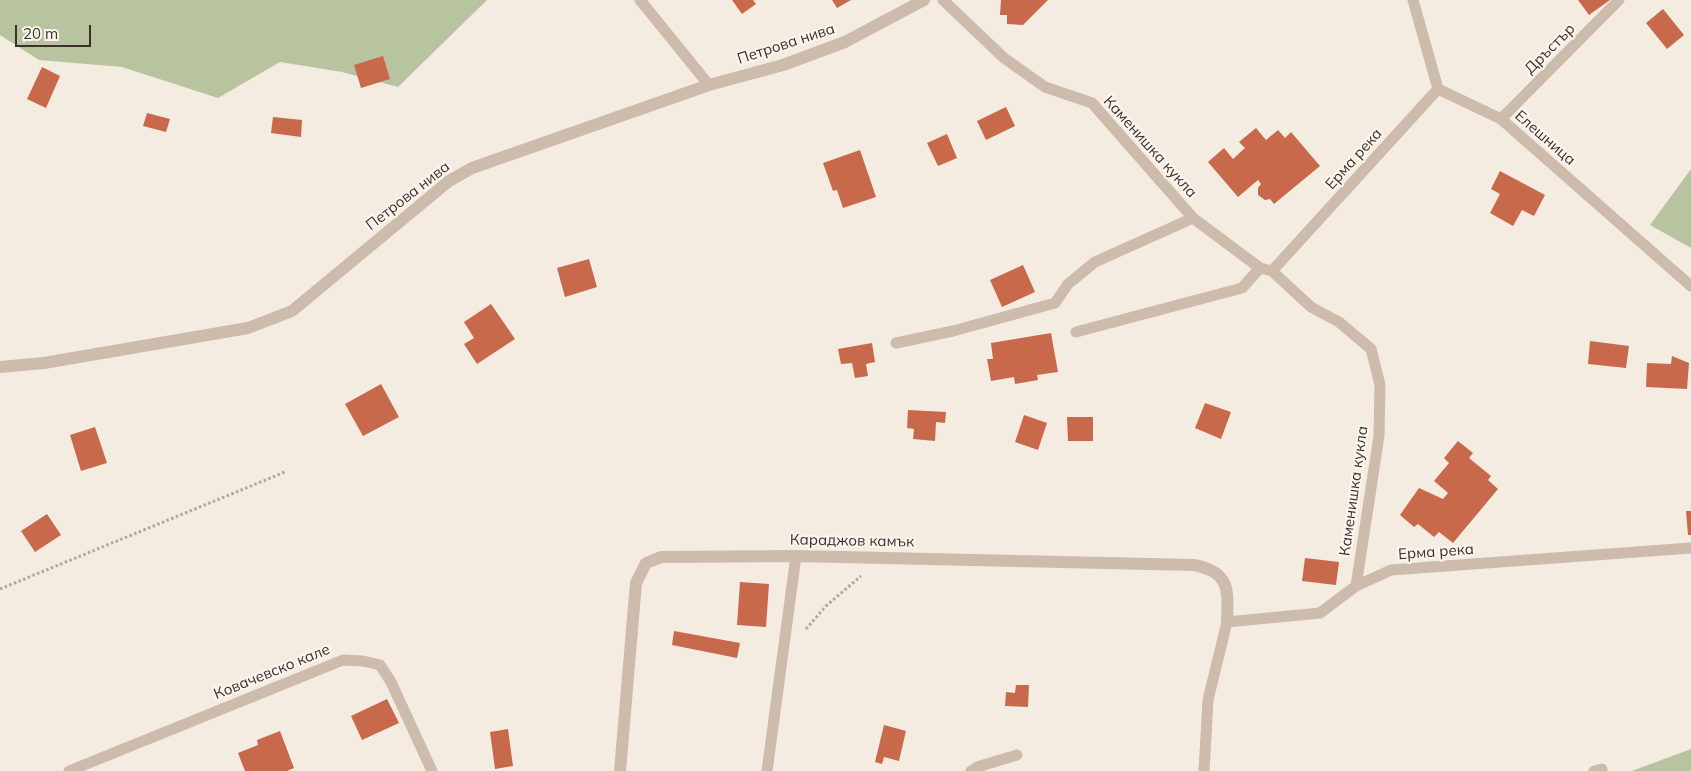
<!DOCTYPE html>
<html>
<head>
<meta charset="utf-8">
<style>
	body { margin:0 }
	#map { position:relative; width:1691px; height:771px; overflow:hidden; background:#f4ebe1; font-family:Mulish,sans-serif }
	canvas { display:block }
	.scale { position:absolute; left:15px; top:25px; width:76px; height:22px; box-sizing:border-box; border:2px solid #3b302b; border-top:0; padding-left:6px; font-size:15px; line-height:18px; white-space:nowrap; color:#3b302b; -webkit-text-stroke:4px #fbf5ee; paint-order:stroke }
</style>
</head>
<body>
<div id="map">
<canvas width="1691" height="771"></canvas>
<div class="scale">20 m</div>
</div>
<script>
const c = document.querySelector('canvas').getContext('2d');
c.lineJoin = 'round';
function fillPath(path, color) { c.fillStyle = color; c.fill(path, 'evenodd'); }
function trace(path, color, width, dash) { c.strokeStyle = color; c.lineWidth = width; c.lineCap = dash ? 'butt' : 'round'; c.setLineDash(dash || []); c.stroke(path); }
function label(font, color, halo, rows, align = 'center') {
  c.font = font + ' Mulish,sans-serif'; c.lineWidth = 4.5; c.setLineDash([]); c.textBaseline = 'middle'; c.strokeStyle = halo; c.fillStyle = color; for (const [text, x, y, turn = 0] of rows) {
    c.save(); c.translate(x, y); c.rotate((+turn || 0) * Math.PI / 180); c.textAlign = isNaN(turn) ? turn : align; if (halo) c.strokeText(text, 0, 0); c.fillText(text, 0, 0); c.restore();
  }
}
fillPath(new Path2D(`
	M 0,0 L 487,0 L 398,87 L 342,72 L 280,62 L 218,98 L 122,67 L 39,60 L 0,35 Z
	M 1691,169 L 1691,248 L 1650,225 Z
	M 1691,749 L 1691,771 L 1632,771 Z`), '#b8c4a0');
fillPath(new Path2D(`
	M 732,0 L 753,0 L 756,4 L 742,14 Z
	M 832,0 L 851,0 L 837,8 Z
	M 1001,0 L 1048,0 L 1023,25 L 1007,24 L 1007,15 L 1000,15 Z
	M 1578,0 L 1610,0 L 1589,15 Z
	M 1663,9 L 1684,35 L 1667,49 L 1646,23 Z
	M 383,56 L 390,79 L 361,88 L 354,65 Z
	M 42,67 L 60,76 L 46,108 L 27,99 Z
	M 1006,107 L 1015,126 L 986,140 L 977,121 Z
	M 147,113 L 170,119 L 166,132 L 143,126 Z
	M 273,117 L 302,120 L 301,137 L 271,133 Z
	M 1256,128 L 1266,140 L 1278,130 L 1285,138 L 1291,132 L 1320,166 L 1274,204 L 1270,199 L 1265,200 L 1258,195 L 1258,188 L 1261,184 L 1258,180 L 1238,197 L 1208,162 L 1224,148 L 1233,159 L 1245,148 L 1239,142 Z
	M 947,134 L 957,158 L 938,166 L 927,143 Z
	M 860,150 L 876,197 L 843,208 L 837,190 L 833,191 L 823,163 Z
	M 1500,171 L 1545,195 L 1534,216 L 1522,210 L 1513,226 L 1490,213 L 1500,194 L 1491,189 Z
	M 589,259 L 597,287 L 565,297 L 557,268 Z
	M 1023,265 L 1035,292 L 1002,307 L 990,280 Z
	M 491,304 L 515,339 L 477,364 L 464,344 L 474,338 L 464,322 Z
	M 1051,333 L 1058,372 L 1037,375 L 1038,380 L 1015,384 L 1014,377 L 991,381 L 987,359 L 993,359 L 991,343 Z
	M 1590,341 L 1629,346 L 1626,368 L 1588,364 Z
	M 872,343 L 875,362 L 866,364 L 868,376 L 855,378 L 852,363 L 841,364 L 838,349 Z
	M 1672,356 L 1689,363 L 1687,389 L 1646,387 L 1647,363 L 1671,364 Z
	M 381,384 L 399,417 L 363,436 L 345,404 Z
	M 1205,403 L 1231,412 L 1221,439 L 1195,428 Z
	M 908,410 L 946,412 L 945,423 L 936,422 L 935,441 L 913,439 L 914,429 L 907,428 Z
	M 1024,415 L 1047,423 L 1038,450 L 1015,442 Z
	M 1067,417 L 1093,417 L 1093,441 L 1068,441 Z
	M 95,427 L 107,463 L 81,471 L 70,435 Z
	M 1458,441 L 1473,453 L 1469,458 L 1491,476 L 1488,480 L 1498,489 L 1453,543 L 1439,532 L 1434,537 L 1418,524 L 1414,527 L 1400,515 L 1419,488 L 1443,499 L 1448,493 L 1434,481 L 1449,463 L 1444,458 Z
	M 1686,511 L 1691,511 L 1691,535 L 1688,535 Z
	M 47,514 L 61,535 L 35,552 L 21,531 Z
	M 1305,558 L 1339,562 L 1336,585 L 1302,581 Z
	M 740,582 L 769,584 L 766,627 L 737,625 Z
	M 674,631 L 740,643 L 737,658 L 672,645 Z
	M 1016,685 L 1029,685 L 1028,707 L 1005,706 L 1006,692 L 1015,693 Z
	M 387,699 L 399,723 L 362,740 L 351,716 Z
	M 884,725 L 906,731 L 899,761 L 884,757 L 882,764 L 875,762 Z
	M 508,729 L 513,766 L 495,769 L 490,732 Z
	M 280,731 L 294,768 L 287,771 L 245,771 L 238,753 L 258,745 L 257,740 Z`), '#c8694b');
trace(new Path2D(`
	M 0,589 L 285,472
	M 806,629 L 826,606 L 861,576`), '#b9a596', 3, [2.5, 2.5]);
trace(new Path2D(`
	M 640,0 L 709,85
	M 943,0 L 1004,58 L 1045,87 L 1092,103 L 1193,218 L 1260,268 L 1272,271 L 1311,307 L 1339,322 L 1371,349 L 1380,385 L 1379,436 L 1356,586
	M 1413,0 L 1438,89 L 1501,119 L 1691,286
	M 1501,119 L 1619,0
	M 1272,271 L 1438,89
	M 1076,332 L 1242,288 L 1260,268
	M 896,343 L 953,331 L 1055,303 L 1068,284 L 1095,262 L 1193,218
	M 69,771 L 343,660 L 363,661 L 380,665 L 391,682 L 432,771
	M 767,771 L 796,556
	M 971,771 L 977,767 L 1017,755
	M 1204,771 L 1208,700 L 1227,622 L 1320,613 L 1356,586 L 1391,570 L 1691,548
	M 1594,771 L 1602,769`), '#cdbbac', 11);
trace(new Path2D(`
	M 0,367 L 44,363 L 248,328 L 292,311 L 449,181 L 472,168 L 709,85 L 783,65 L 845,42 L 924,0
	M 620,771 L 636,583 L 646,563 L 661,557 L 796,556 L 1194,565 C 1231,572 1228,591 1227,622`), '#cdbbac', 12);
label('15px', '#3b302b', '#fbf5ee', [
	["Петрова нива",786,44,-18],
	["Дръстър",1550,49,-45],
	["Елешница",1545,138,41],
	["Каменишка кукла",1150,147,48],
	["Ерма река",1354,159,-48],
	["Петрова нива",408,196,-38],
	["Каменишка кукла",1354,491,-82],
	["Караджов камък",852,541,1],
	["Ерма река",1436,552,-4],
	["Ковачевско кале",272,672,-22]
]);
</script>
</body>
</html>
